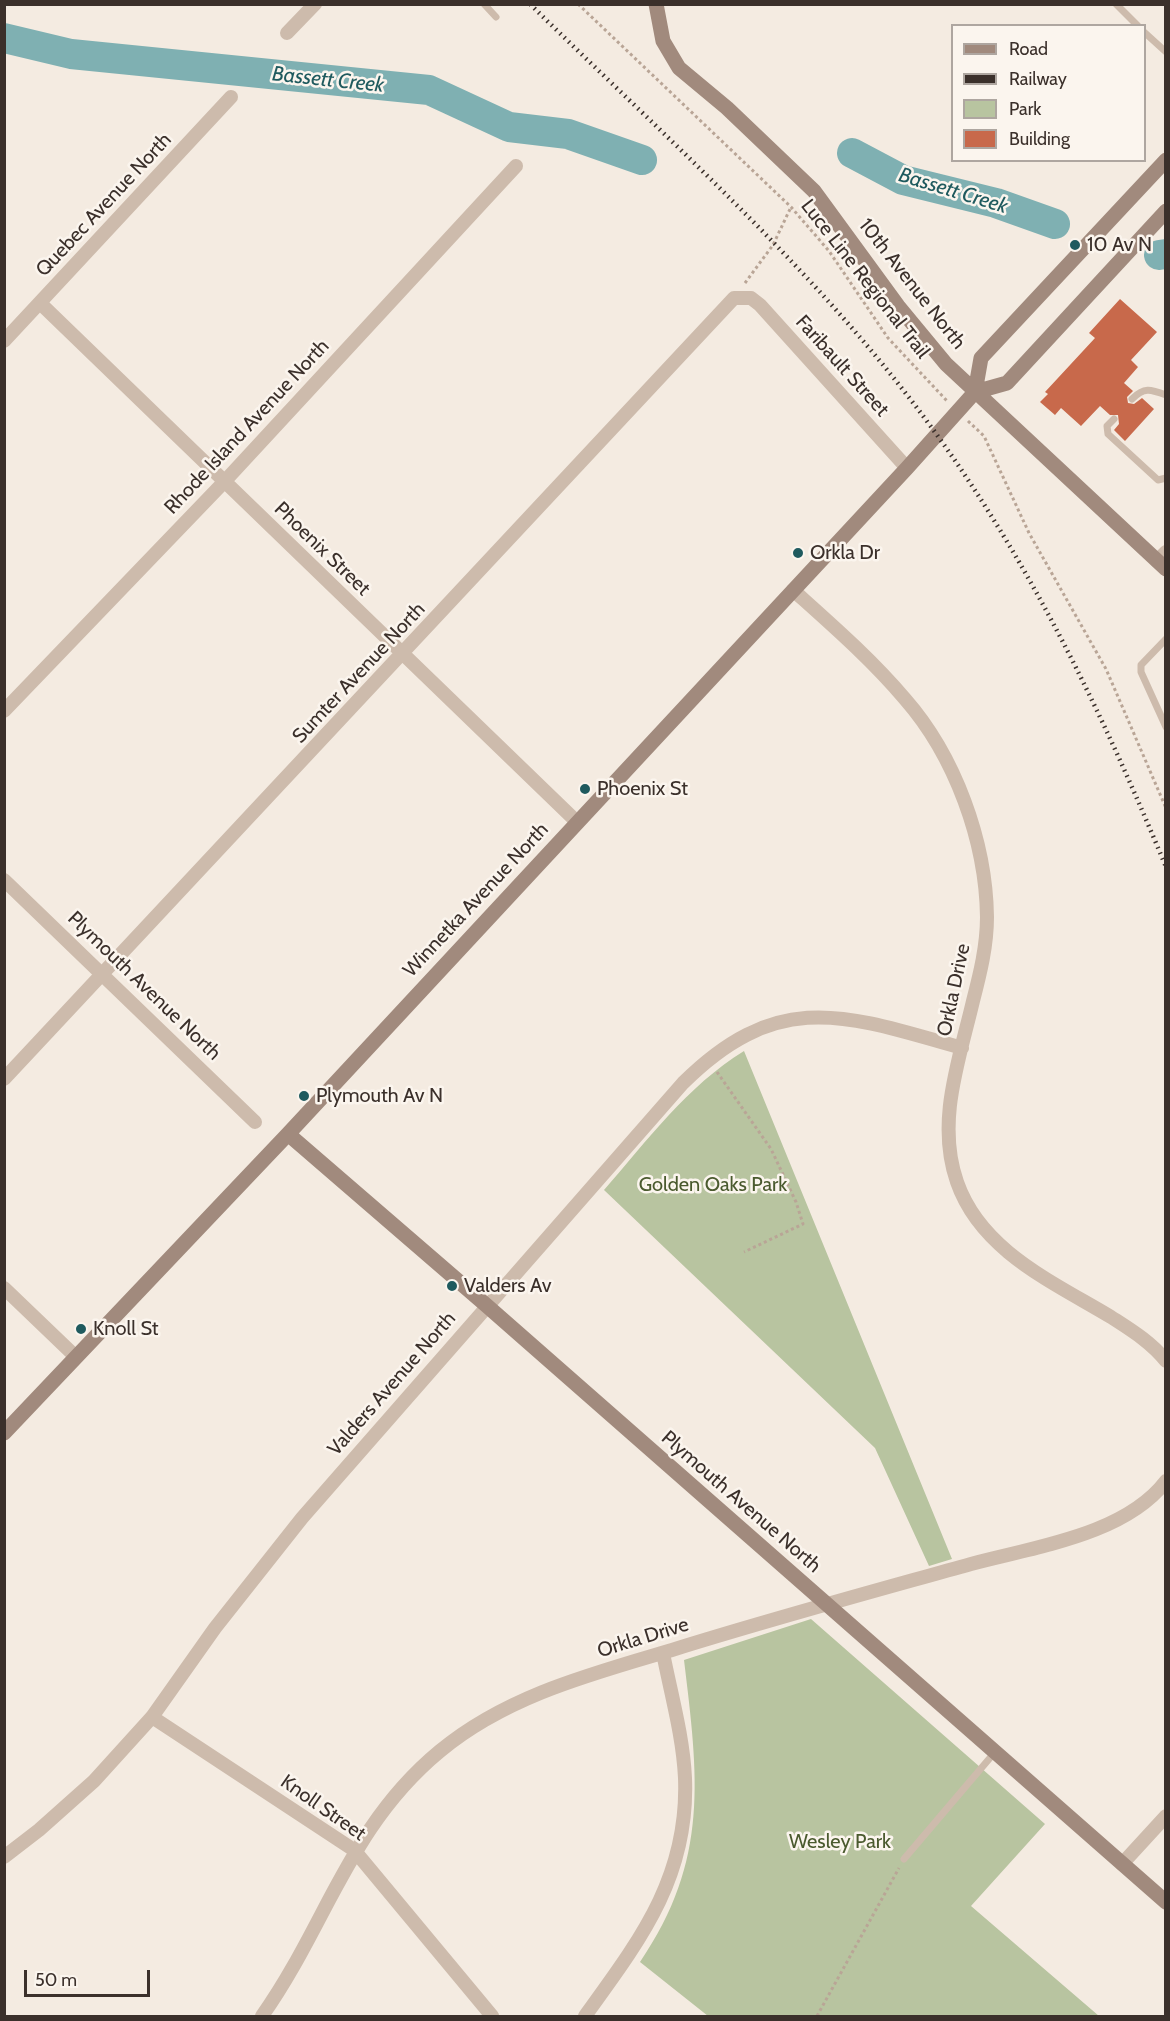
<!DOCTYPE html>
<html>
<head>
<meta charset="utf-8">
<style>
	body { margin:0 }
	#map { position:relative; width:1170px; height:2021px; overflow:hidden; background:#f4ebe1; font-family:Cabin,sans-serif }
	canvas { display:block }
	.frame { position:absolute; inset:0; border:6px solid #3b302b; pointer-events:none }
	.legend { position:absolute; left:951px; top:24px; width:195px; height:138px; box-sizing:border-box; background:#fbf5ee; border:2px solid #aea6a0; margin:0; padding:8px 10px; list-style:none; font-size:18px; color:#3b302b }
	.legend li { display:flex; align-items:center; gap:12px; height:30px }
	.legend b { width:30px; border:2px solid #aea6a0 }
	.scale { position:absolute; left:24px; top:1970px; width:126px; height:27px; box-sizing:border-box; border:3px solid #3b302b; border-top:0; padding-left:8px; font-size:18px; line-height:21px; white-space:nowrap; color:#3b302b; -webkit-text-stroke:4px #fbf5ee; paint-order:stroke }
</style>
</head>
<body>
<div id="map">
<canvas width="1170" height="2021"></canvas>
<div class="frame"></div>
<ul class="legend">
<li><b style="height:8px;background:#a18a7d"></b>Road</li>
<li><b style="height:8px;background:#3b302b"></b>Railway</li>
<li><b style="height:16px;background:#b8c4a0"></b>Park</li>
<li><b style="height:16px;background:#c8694b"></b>Building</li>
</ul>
<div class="scale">50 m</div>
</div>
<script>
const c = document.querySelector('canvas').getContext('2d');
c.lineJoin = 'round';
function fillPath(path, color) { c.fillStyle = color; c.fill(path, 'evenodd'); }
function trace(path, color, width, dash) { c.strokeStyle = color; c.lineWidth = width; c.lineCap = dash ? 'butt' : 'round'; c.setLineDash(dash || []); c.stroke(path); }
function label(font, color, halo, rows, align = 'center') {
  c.font = font + ' Cabin,sans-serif'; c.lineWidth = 5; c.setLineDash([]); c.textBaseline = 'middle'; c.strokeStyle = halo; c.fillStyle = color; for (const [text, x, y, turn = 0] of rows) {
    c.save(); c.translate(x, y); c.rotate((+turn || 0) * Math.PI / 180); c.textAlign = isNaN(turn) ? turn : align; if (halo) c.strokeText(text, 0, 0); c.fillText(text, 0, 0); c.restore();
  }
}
fillPath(new Path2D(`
	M 744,1051 L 952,1559 L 929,1566 L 875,1448 L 604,1190 C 647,1141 687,1086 744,1051 Z
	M 811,1619 L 1045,1824 L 971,1906 L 1099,2016 L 708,2016 L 640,1962 C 710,1860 698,1776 684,1660 Z`), '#b8c4a0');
trace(new Path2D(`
	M 4,38 L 71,54 L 429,90 L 509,127 L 568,134 L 642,160
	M 852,153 L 903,180 L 996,203 L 1055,224
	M 1159,255 L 1166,254`), '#7fb0b2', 30);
fillPath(new Path2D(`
	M 1120,299 L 1157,332 L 1131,360 L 1138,367 L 1124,383 L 1133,391 L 1127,397 L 1128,403 L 1134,404 L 1142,398 L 1154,409 L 1125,441 L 1114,430 L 1119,424 L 1118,415 L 1110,415 L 1100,406 L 1081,426 L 1061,408 L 1055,415 L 1040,402 L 1048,394 L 1045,392 L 1095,338 L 1089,333 Z`), '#c8694b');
trace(new Path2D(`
	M 578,4 L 791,207 L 829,251 L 888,338 L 948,402
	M 745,283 L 773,245 L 791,207
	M 968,421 L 984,436 L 1029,533 L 1106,669 L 1166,808
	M 717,1072 L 771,1149 L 796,1202 L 803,1224 L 744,1252
	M 817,2016 L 899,1868`), '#b9a596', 3, [3, 3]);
trace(new Path2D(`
	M 484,4 L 496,17
	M 1116,4 L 1138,26
	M 1144,32 L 1166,52
	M 1132,399 C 1144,387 1150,389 1166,395
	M 1114,419 L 1107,426 L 1108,434 L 1158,480 L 1166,478
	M 1166,639 L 1141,665 L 1141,672 L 1166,727
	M 904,1859 L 995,1752`), '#cdbbac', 7);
trace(new Path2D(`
	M 287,33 L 315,4
	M 40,303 L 577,822
	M 4,341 L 231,97
	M 1157,561 L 1166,552
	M 793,590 C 832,625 871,659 905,699 C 955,756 986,841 987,917 C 987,946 980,974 973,1001 C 959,1061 936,1122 957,1182 C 981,1251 1053,1282 1111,1317 C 1131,1330 1151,1342 1166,1361
	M 4,711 L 224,482 L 516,166
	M 4,880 L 255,1122
	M 4,1079 L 734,298 L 751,298 L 760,305 L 907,468
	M 4,1288 L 76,1357
	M 152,1717 L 354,1850 L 492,2016
	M 4,1857 L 39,1830 L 94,1781 L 152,1717 L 215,1628 L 302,1518 L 683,1083 C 779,988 846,1015 962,1048
	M 1122,1864 L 1166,1816
	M 262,2016 C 327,1924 349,1826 440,1751 C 506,1696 591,1674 672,1650 C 771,1619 871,1592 971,1564 C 1034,1547 1125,1535 1166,1481
	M 585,2016 C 640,1940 689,1877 685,1778 C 683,1736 671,1694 663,1653`), '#cdbbac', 14);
trace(new Path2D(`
	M 656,4 L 663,41 L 679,68 L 727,108 L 814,191 L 898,306 L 946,364 L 1166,569
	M 975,392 L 1007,383 L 1166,211
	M 288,1134 L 486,1305 L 1166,1902
	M 4,1433 L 288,1134 L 907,468 L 975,392 L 981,358 L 1166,160`), '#a18a7d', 15);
trace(new Path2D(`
	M 530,4 C 670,142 822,275 937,435 C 1033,568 1104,717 1166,867`), '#3b302b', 4.5, [1.5, 4.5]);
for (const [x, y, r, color] of [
	[1075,245,6,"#1f5a5e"],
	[798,553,6,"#1f5a5e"],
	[585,789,6,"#1f5a5e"],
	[304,1096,6,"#1f5a5e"],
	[452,1286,6,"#1f5a5e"],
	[81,1329,6,"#1f5a5e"]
]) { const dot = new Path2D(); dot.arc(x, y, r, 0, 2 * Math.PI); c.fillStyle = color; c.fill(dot); trace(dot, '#fbf5ee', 2); }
label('20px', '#3b302b', '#fbf5ee', [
	["Quebec Avenue North",104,205,-47],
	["Luce Line Regional Trail",865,279,52],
	["10th Avenue North",912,284,52],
	["Faribault Street",842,366,48],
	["Rhode Island Avenue North",247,427,-47],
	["Phoenix Street",322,549,44],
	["Sumter Avenue North",359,673,-47],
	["Winnetka Avenue North",476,900,-47],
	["Plymouth Avenue North",144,986,44],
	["Orkla Drive",954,990,-78],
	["Valders Avenue North",392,1384,-49],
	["Plymouth Avenue North",741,1502,41],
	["Orkla Drive",643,1638,-17],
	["Knoll Street",323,1808,35]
]);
label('20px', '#3b302b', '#fbf5ee', [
	["10 Av N",1087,245],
	["Orkla Dr",810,553],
	["Phoenix St",597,789],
	["Plymouth Av N",316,1096],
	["Valders Av",464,1286],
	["Knoll St",93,1329]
], 'left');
label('20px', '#4a5a2e', '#fbf5ee', [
	["Golden Oaks Park",713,1185],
	["Wesley Park",840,1842]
]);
label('italic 21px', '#1f5a5e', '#fbf5ee', [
	["Bassett Creek",328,80,6],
	["Bassett Creek",953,191,17]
]);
</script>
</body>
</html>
